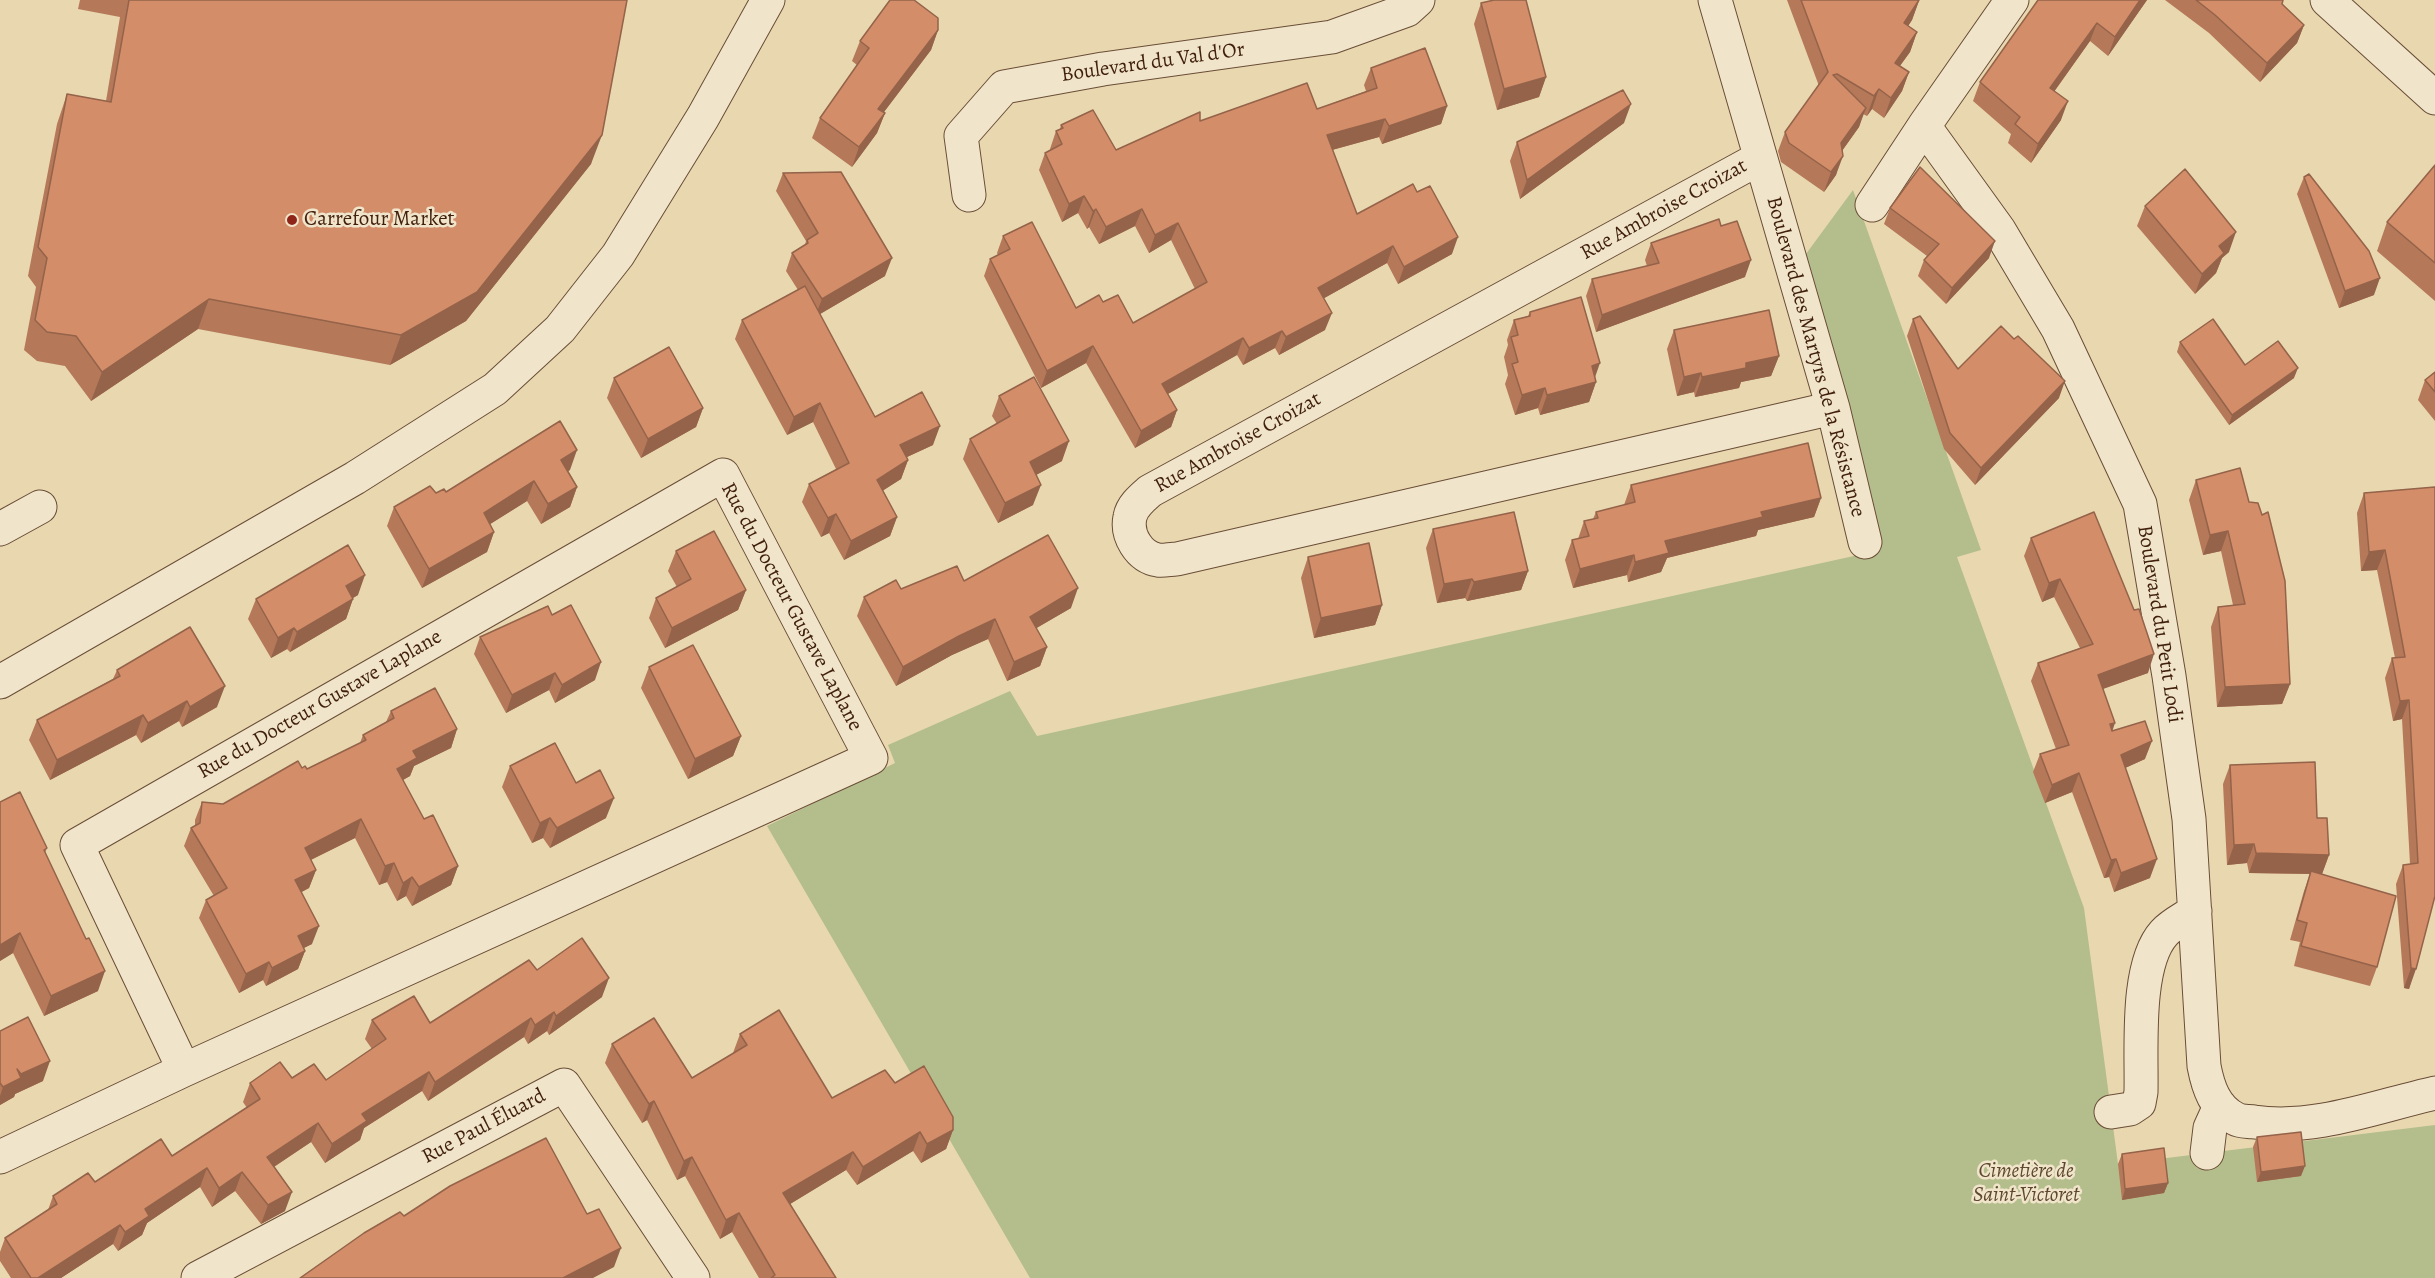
<!DOCTYPE html>
<html>
<head>
<meta charset="utf-8">
<style>
	body { margin:0 }
	canvas { display:block; background:#e8d7af }
</style>
</head>
<body>
<canvas width="2435" height="1278"></canvas>
<script>
const c = document.querySelector('canvas').getContext('2d');
c.lineJoin = 'round';
function fillPath(path, color) { c.fillStyle = color; c.fill(path, 'evenodd'); }
function trace(path, color, width, dash) { c.strokeStyle = color; c.lineWidth = width; c.lineCap = dash ? 'butt' : 'round'; c.setLineDash(dash || []); c.stroke(path); }
function label(font, color, halo, rows, align = 'center') {
  c.font = font + ' Alegreya,serif'; c.lineWidth = 5; c.setLineDash([]); c.textBaseline = 'middle'; c.strokeStyle = halo; c.fillStyle = color; for (const [text, x, y, turn = 0] of rows) {
    c.save(); c.translate(x, y); c.rotate((+turn || 0) * Math.PI / 180); c.textAlign = isNaN(turn) ? turn : align; if (halo) c.strokeText(text, 0, 0); c.fillText(text, 0, 0); c.restore();
  }
}
fillPath(new Path2D(`
	M 1853,190 L 1981,550 L 1957,557 L 2084,908 L 2118,1164 L 2435,1125 L 2435,1278 L 1030,1278 L 767,826 L 895,763 L 888,745 L 1010,691 L 1037,736 L 1881,550 L 1803,258 Z`), '#b4be8c');
const minor = new Path2D(`
	M 1715,0 L 1833,408 L 1865,542
	M 2012,0 L 1924,126 L 1999,230 L 2058,329 L 2140,504 L 2169,676 L 2189,819 L 2204,1066 C 2208,1087 2215,1109 2236,1119 C 2241,1122 2249,1121 2254,1122 C 2315,1131 2377,1106 2435,1093
	M 2327,0 L 2435,98
	M 1760,158 L 1150,491 C 1142,498 1132,506 1130,517 C 1126,535 1139,557 1158,560 C 1163,561 1171,559 1177,559 L 1833,408
	M 969,195 L 961,136 L 1004,87 L 1103,69 L 1332,37 L 1407,10 L 1418,0
	M 1872,205 L 1924,126
	M 0,529 L 40,507
	M 0,682 L 355,478 L 495,389 L 560,329 L 618,255 L 703,117 L 768,0
	M 2111,1112 L 2130,1109 L 2139,1103 L 2141,1092 C 2142,1050 2135,965 2164,933 C 2172,924 2185,918 2195,911
	M 2207,1153 L 2210,1128 L 2220,1106
	M 0,1157 L 184,1070 L 871,758 L 723,475 L 77,845 L 184,1070
	M 198,1278 L 564,1085 L 693,1278`);
trace(minor, '#6a4d36', 35);
trace(minor, '#f0e5cb', 33);
fillPath(new Path2D(`
	M 80,0 L 627,0 L 591,164 L 466,321 L 390,365 L 198,329 L 91,401 L 65,366 L 37,361 L 24,350 L 36,287 L 28,276 L 57,124 L 67,94 L 106,101 L 120,17 L 78,9 Z
	M 1787,0 L 1919,0 L 1912,20 L 1908,26 L 1917,32 L 1910,52 L 1900,66 L 1909,72 L 1902,91 L 1884,118 L 1872,109 L 1867,116 L 1863,114 L 1859,127 L 1842,151 L 1836,175 L 1824,192 L 1781,162 L 1778,151 L 1785,132 L 1819,86 Z
	M 2038,0 L 2147,0 L 2108,56 L 2090,41 L 2054,92 L 2061,120 L 2031,163 L 2008,143 L 2011,134 L 1973,101 L 1980,82 Z
	M 2165,0 L 2283,0 L 2282,4 L 2304,25 L 2297,43 L 2260,82 L 2209,33 Z
	M 1481,3 L 1546,77 L 1539,97 L 1497,110 L 1474,24 Z
	M 938,30 L 931,50 L 884,112 L 885,113 L 877,133 L 852,167 L 812,138 L 820,118 L 857,65 L 852,61 L 860,41 Z
	M 1371,68 L 1447,106 L 1441,124 L 1382,144 L 1379,137 L 1332,150 L 1357,214 L 1417,192 L 1452,254 L 1398,284 L 1387,263 L 1324,298 L 1325,330 L 1279,355 L 1275,348 L 1243,365 L 1237,355 L 1168,394 L 1177,410 L 1171,427 L 1135,448 L 1086,363 L 1041,388 L 984,276 L 990,259 L 998,255 L 997,253 L 1003,236 L 1076,308 L 1103,302 L 1133,323 L 1195,289 L 1171,240 L 1149,253 L 1135,226 L 1099,244 L 1089,227 L 1087,229 L 1078,213 L 1062,222 L 1039,170 L 1045,153 L 1050,150 L 1050,149 L 1056,131 L 1060,129 L 1061,125 L 1116,150 L 1200,121 L 1317,109 L 1366,91 L 1364,85 Z
	M 1624,123 L 1520,199 L 1510,161 L 1517,142 Z
	M 2435,165 L 2435,301 L 2377,251 L 2387,222 Z
	M 783,173 L 885,276 L 820,314 L 875,417 L 933,445 L 907,457 L 908,460 L 901,479 L 883,490 L 897,517 L 890,536 L 844,560 L 829,533 L 821,537 L 802,502 L 809,484 L 836,469 L 813,422 L 787,435 L 735,339 L 742,320 L 798,290 L 786,271 L 792,253 L 805,245 L 806,241 L 776,191 Z
	M 2304,177 L 2374,295 L 2339,308 L 2297,194 Z
	M 2145,206 L 2229,252 L 2222,258 L 2216,273 L 2195,294 L 2137,226 Z
	M 1890,208 L 1989,258 L 1946,304 L 1918,276 L 1924,260 L 1927,256 L 1884,224 Z
	M 1721,226 L 1745,277 L 1596,332 L 1586,296 L 1592,279 L 1647,266 L 1645,260 L 1651,243 Z
	M 1530,312 L 1595,377 L 1596,382 L 1589,402 L 1540,415 L 1538,408 L 1515,415 L 1505,384 L 1508,375 L 1504,357 L 1508,345 L 1507,340 L 1514,320 L 1528,316 Z
	M 1913,319 L 1958,369 L 2059,398 L 1975,485 L 1944,449 L 1907,336 Z
	M 1674,330 L 1779,356 L 1771,376 L 1741,382 L 1739,388 L 1695,397 L 1694,392 L 1677,396 L 1667,349 Z
	M 2180,342 L 2245,365 L 2294,378 L 2229,425 L 2177,352 Z
	M 2435,372 L 2435,421 L 2418,400 L 2425,380 Z
	M 614,378 L 703,408 L 696,427 L 641,458 L 607,398 Z
	M 999,396 L 1062,461 L 1036,475 L 1033,505 L 998,523 L 963,459 L 970,439 L 997,424 L 992,416 Z
	M 2240,468 L 2290,684 L 2282,704 L 2217,707 L 2211,627 L 2218,607 L 2233,605 L 2221,551 L 2203,555 L 2189,500 L 2196,480 Z
	M 570,470 L 568,471 L 577,487 L 570,507 L 541,524 L 527,501 L 490,524 L 494,532 L 487,552 L 422,588 L 387,526 L 394,507 L 436,493 Z
	M 1631,485 L 1821,498 L 1814,517 L 1758,530 L 1756,536 L 1667,558 L 1661,572 L 1628,582 L 1627,575 L 1573,588 L 1565,560 L 1572,540 L 1578,539 L 1584,521 L 1593,519 L 1596,512 L 1624,505 Z
	M 2435,487 L 2435,896 L 2409,989 L 2404,988 L 2396,884 L 2403,865 L 2410,864 L 2402,719 L 2393,721 L 2385,678 L 2392,658 L 2395,658 L 2377,570 L 2361,571 L 2357,513 L 2364,493 Z
	M 1433,529 L 1528,571 L 1521,590 L 1467,601 L 1465,598 L 1437,603 L 1426,548 Z
	M 2031,538 L 2148,673 L 2103,689 L 2112,731 L 2145,759 L 2125,768 L 2150,878 L 2114,892 L 2109,877 L 2104,878 L 2072,792 L 2045,803 L 2033,772 L 2040,754 L 2056,749 L 2031,681 L 2038,663 L 2080,648 L 2054,597 L 2042,602 L 2024,556 Z
	M 676,551 L 746,590 L 738,610 L 665,648 L 649,618 L 656,598 L 677,587 L 668,571 Z
	M 1308,557 L 1382,605 L 1375,625 L 1314,638 L 1301,578 Z
	M 964,581 L 1071,608 L 1036,628 L 1047,647 L 1040,666 L 1007,681 L 988,639 L 952,655 L 896,686 L 857,616 L 864,597 L 901,589 Z
	M 358,595 L 353,598 L 346,619 L 290,652 L 287,649 L 271,658 L 248,619 L 256,599 Z
	M 552,615 L 595,680 L 555,703 L 549,690 L 506,713 L 474,654 L 480,637 Z
	M 649,667 L 741,736 L 733,756 L 688,779 L 641,688 Z
	M 117,670 L 217,707 L 182,727 L 179,721 L 141,743 L 136,735 L 50,780 L 29,740 L 37,720 L 113,679 Z
	M 391,711 L 457,729 L 451,748 L 414,766 L 410,776 L 403,780 L 424,819 L 458,866 L 451,885 L 412,906 L 406,896 L 397,901 L 387,882 L 379,885 L 355,838 L 311,860 L 316,870 L 309,888 L 301,892 L 312,944 L 304,948 L 305,951 L 298,969 L 266,986 L 263,980 L 239,993 L 199,918 L 206,900 L 214,896 L 184,846 L 191,828 L 195,826 L 195,820 L 202,802 L 223,804 L 302,768 L 307,769 L 360,743 L 363,735 L 386,722 Z
	M 2230,765 L 2317,818 L 2329,855 L 2322,874 L 2320,874 L 2377,967 L 2370,986 L 2294,966 L 2300,942 L 2290,940 L 2304,891 L 2310,874 L 2249,873 L 2247,863 L 2227,865 L 2223,784 Z
	M 510,766 L 576,783 L 606,818 L 550,848 L 543,838 L 532,843 L 502,787 Z
	M 0,802 L 47,848 L 45,853 L 98,991 L 44,1016 L 13,953 L 0,961 Z
	M 537,970 L 602,997 L 549,1035 L 547,1031 L 528,1044 L 524,1037 L 428,1101 L 422,1091 L 364,1128 L 360,1140 L 325,1163 L 311,1142 L 274,1167 L 285,1211 L 261,1224 L 235,1191 L 212,1207 L 200,1187 L 147,1223 L 142,1235 L 118,1251 L 113,1244 L 61,1278 L 11,1278 L 0,1261 L 0,1252 L 5,1238 L 48,1210 L 53,1196 L 172,1156 L 247,1108 L 243,1102 L 250,1083 L 292,1078 L 326,1080 L 372,1049 L 365,1039 L 372,1020 L 430,1023 Z
	M 0,1031 L 43,1081 L 15,1094 L 14,1097 L 0,1105 Z
	M 740,1034 L 832,1098 L 895,1083 L 953,1130 L 946,1149 L 921,1163 L 913,1151 L 857,1185 L 846,1170 L 790,1204 L 836,1278 L 759,1278 L 732,1232 L 720,1239 L 685,1176 L 677,1180 L 647,1120 L 642,1123 L 605,1063 L 612,1044 L 692,1078 L 733,1053 Z
	M 2257,1137 L 2301,1176 L 2257,1182 L 2253,1147 Z
	M 2122,1154 L 2168,1183 L 2164,1193 L 2122,1200 L 2118,1164 Z`), '#b5795a');
fillPath(new Path2D(`
	M 2140,0 L 2147,0 L 2108,56 L 2115,37 Z
	M 1919,1 L 1912,20 L 1897,43 L 1904,23 Z
	M 2097,23 L 2090,41 L 2043,107 L 2050,88 Z
	M 2304,25 L 2297,43 L 2260,82 L 2267,63 Z
	M 938,30 L 931,50 L 871,129 L 878,109 Z
	M 1917,32 L 1910,52 L 1888,82 L 1895,63 Z
	M 1909,72 L 1902,91 L 1884,118 L 1891,98 Z
	M 1546,77 L 1539,97 L 1497,110 L 1504,89 Z
	M 1879,89 L 1872,109 L 1867,116 L 1874,96 Z
	M 2068,101 L 2061,120 L 2031,163 L 2038,144 Z
	M 1631,104 L 1624,123 L 1520,199 L 1527,180 Z
	M 1447,106 L 1441,124 L 1382,144 L 1389,126 Z
	M 1866,108 L 1859,127 L 1834,162 L 1841,143 Z
	M 885,113 L 877,133 L 852,167 L 859,147 Z
	M 1385,119 L 1379,137 L 1321,153 L 1327,135 Z
	M 602,135 L 591,164 L 466,321 L 390,365 L 401,335 Z
	M 1843,156 L 1836,175 L 1824,192 L 1831,172 Z
	M 1084,196 L 1078,213 L 1062,222 L 1069,204 Z
	M 1096,209 L 1089,227 L 1087,229 L 1093,211 Z
	M 1142,209 L 1135,226 L 1099,244 L 1106,227 Z
	M 1178,223 L 1171,240 L 1149,253 L 1155,235 Z
	M 2236,232 L 2229,252 L 2222,258 L 2216,273 L 2195,294 L 2202,274 L 2219,246 Z
	M 1458,237 L 1452,254 L 1398,284 L 1404,267 Z
	M 1995,241 L 1989,258 L 1946,304 L 1952,288 Z
	M 1393,246 L 1387,263 L 1312,305 L 1318,288 Z
	M 892,258 L 885,276 L 815,317 L 822,299 Z
	M 1751,260 L 1745,277 L 1596,332 L 1602,315 Z
	M 2380,278 L 2374,295 L 2339,308 L 2345,291 Z
	M 209,299 L 198,329 L 91,401 L 102,372 Z
	M 1332,313 L 1325,330 L 1279,355 L 1286,337 Z
	M 1282,331 L 1275,348 L 1243,365 L 1249,348 Z
	M 1243,338 L 1237,355 L 1155,401 L 1162,384 Z
	M 1093,346 L 1086,363 L 1041,388 L 1047,371 Z
	M 1779,356 L 1771,376 L 1741,382 L 1739,388 L 1695,397 L 1702,377 L 1746,363 Z
	M 1600,363 L 1593,383 L 1596,382 L 1589,402 L 1540,415 L 1547,395 L 1592,366 Z
	M 2298,368 L 2294,378 L 2229,425 L 2232,415 Z
	M 1701,373 L 1694,392 L 1677,396 L 1684,377 Z
	M 2065,381 L 2059,398 L 1975,485 L 1981,468 Z
	M 1545,388 L 1538,408 L 1515,415 L 1522,395 Z
	M 820,403 L 813,422 L 787,435 L 794,417 Z
	M 703,408 L 696,427 L 641,458 L 648,439 Z
	M 1177,410 L 1171,427 L 1135,448 L 1141,431 Z
	M 940,426 L 933,445 L 894,463 L 900,445 Z
	M 1069,441 L 1062,461 L 1023,482 L 1030,462 Z
	M 577,450 L 570,470 L 554,480 L 561,460 Z
	M 908,460 L 901,479 L 870,499 L 877,480 Z
	M 534,481 L 527,501 L 476,533 L 484,513 Z
	M 1041,485 L 1033,505 L 998,523 L 1005,503 Z
	M 577,487 L 570,507 L 541,524 L 548,504 Z
	M 1821,498 L 1814,517 L 1758,530 L 1756,536 L 1667,558 L 1661,572 L 1628,582 L 1635,562 L 1665,541 L 1761,512 Z
	M 836,514 L 829,533 L 821,537 L 828,518 Z
	M 897,517 L 890,536 L 844,560 L 851,541 Z
	M 2228,531 L 2221,551 L 2203,555 L 2210,535 Z
	M 494,532 L 487,552 L 422,588 L 429,569 Z
	M 2385,550 L 2377,570 L 2361,571 L 2369,552 Z
	M 1634,555 L 1627,575 L 1573,588 L 1580,569 Z
	M 1528,571 L 1521,590 L 1467,601 L 1474,582 Z
	M 365,575 L 358,595 L 339,606 L 346,586 Z
	M 1472,579 L 1465,598 L 1437,603 L 1444,584 Z
	M 2060,579 L 2054,597 L 2042,602 L 2049,583 Z
	M 1078,588 L 1071,608 L 1023,636 L 1030,617 Z
	M 746,590 L 738,610 L 665,648 L 672,628 Z
	M 353,599 L 346,619 L 290,652 L 297,632 Z
	M 1382,605 L 1375,625 L 1314,638 L 1321,618 Z
	M 995,619 L 988,639 L 952,655 L 896,686 L 903,667 L 959,636 Z
	M 294,628 L 287,649 L 271,658 L 278,638 Z
	M 1047,647 L 1040,666 L 1007,681 L 1014,662 Z
	M 2154,654 L 2148,673 L 2091,693 L 2098,675 Z
	M 601,662 L 595,680 L 555,703 L 562,685 Z
	M 555,673 L 549,690 L 506,713 L 512,695 Z
	M 2290,684 L 2282,704 L 2217,707 L 2225,687 Z
	M 225,686 L 217,707 L 182,727 L 190,707 Z
	M 2409,700 L 2402,719 L 2393,721 L 2400,701 Z
	M 187,701 L 179,721 L 141,743 L 148,723 Z
	M 143,715 L 136,735 L 50,780 L 57,760 Z
	M 2115,723 L 2109,741 L 2110,724 Z
	M 457,729 L 451,748 L 414,766 L 410,776 L 390,787 L 397,769 L 413,751 Z
	M 741,736 L 733,756 L 688,779 L 695,759 Z
	M 2152,741 L 2145,759 L 2114,773 L 2121,755 Z
	M 2079,773 L 2072,792 L 2045,803 L 2052,785 Z
	M 614,798 L 606,818 L 550,848 L 557,828 Z
	M 550,818 L 543,838 L 532,843 L 540,823 Z
	M 361,819 L 355,838 L 298,866 L 305,848 Z
	M 2254,844 L 2247,863 L 2227,865 L 2234,845 Z
	M 2256,853 L 2329,855 L 2322,874 L 2249,873 Z
	M 2116,859 L 2109,877 L 2104,878 L 2111,860 Z
	M 2157,859 L 2150,878 L 2114,892 L 2121,873 Z
	M 394,863 L 387,882 L 379,885 L 385,866 Z
	M 458,866 L 451,885 L 412,906 L 419,887 Z
	M 316,870 L 309,888 L 289,899 L 295,880 Z
	M 412,877 L 406,896 L 397,901 L 403,883 Z
	M 319,926 L 312,944 L 291,954 L 298,936 Z
	M 20,933 L 13,953 L 0,961 L 0,945 Z
	M 305,951 L 298,969 L 266,986 L 272,968 Z
	M 269,962 L 263,980 L 239,993 L 246,974 Z
	M 2411,968 L 2416,969 L 2409,989 L 2404,988 Z
	M 105,971 L 98,991 L 44,1016 L 51,996 Z
	M 609,978 L 602,997 L 549,1035 L 556,1016 Z
	M 554,1012 L 547,1031 L 528,1044 L 535,1025 Z
	M 531,1018 L 524,1037 L 428,1101 L 435,1082 Z
	M 50,1061 L 43,1081 L 15,1094 L 14,1097 L 0,1105 L 0,1096 L 3,1087 L 20,1078 L 21,1074 Z
	M 429,1072 L 422,1091 L 364,1128 L 360,1140 L 325,1163 L 332,1144 L 362,1114 Z
	M 654,1101 L 647,1120 L 642,1123 L 649,1104 Z
	M 318,1123 L 311,1142 L 260,1176 L 267,1157 Z
	M 953,1130 L 946,1149 L 921,1163 L 927,1144 Z
	M 920,1132 L 913,1151 L 857,1185 L 863,1167 Z
	M 853,1152 L 846,1170 L 777,1212 L 783,1193 Z
	M 692,1157 L 685,1176 L 677,1180 L 684,1161 Z
	M 2305,1166 L 2301,1176 L 2257,1182 L 2261,1172 Z
	M 207,1168 L 200,1187 L 147,1223 L 142,1235 L 118,1251 L 125,1232 L 145,1209 Z
	M 242,1172 L 235,1191 L 212,1207 L 219,1188 Z
	M 2168,1183 L 2164,1193 L 2122,1200 L 2125,1189 Z
	M 292,1192 L 285,1211 L 261,1224 L 268,1205 Z
	M 739,1213 L 732,1232 L 720,1239 L 726,1220 Z
	M 120,1225 L 113,1244 L 61,1278 L 38,1278 Z
	M 621,1248 L 614,1267 L 593,1278 L 563,1278 Z`), '#94634a');
const building = new Path2D(`
	M 129,0 L 627,0 L 602,135 L 477,292 L 401,335 L 209,299 L 102,372 L 76,336 L 47,332 L 35,320 L 47,258 L 38,247 L 67,94 L 111,102 Z
	M 890,0 L 914,0 L 938,18 L 938,30 L 878,109 L 885,113 L 859,147 L 820,118 L 869,48 L 860,41 Z
	M 1494,0 L 1526,0 L 1546,77 L 1504,89 L 1481,3 Z
	M 1801,0 L 1919,0 L 1904,23 L 1917,32 L 1895,63 L 1909,72 L 1891,98 L 1879,89 L 1874,96 L 1837,74 L 1833,75 L 1866,108 L 1841,143 L 1843,156 L 1831,172 L 1789,143 L 1785,132 L 1828,72 Z
	M 2038,0 L 2140,0 L 2115,37 L 2097,23 L 2050,88 L 2068,101 L 2038,144 L 2015,124 L 2020,117 L 1980,82 Z
	M 2196,0 L 2283,0 L 2282,4 L 2304,25 L 2267,63 L 2215,15 Z
	M 1425,48 L 1447,106 L 1389,126 L 1385,119 L 1327,135 L 1357,214 L 1413,184 L 1417,192 L 1430,186 L 1458,237 L 1404,267 L 1393,246 L 1318,288 L 1332,313 L 1286,337 L 1282,331 L 1249,348 L 1243,338 L 1162,384 L 1177,410 L 1141,431 L 1093,346 L 1047,371 L 990,259 L 1010,249 L 1003,236 L 1032,222 L 1076,308 L 1099,295 L 1103,302 L 1118,295 L 1133,323 L 1207,282 L 1178,223 L 1155,235 L 1142,209 L 1106,227 L 1096,209 L 1093,211 L 1084,196 L 1069,204 L 1045,153 L 1062,144 L 1056,131 L 1063,128 L 1061,125 L 1093,110 L 1116,150 L 1200,112 L 1200,121 L 1307,83 L 1317,109 L 1377,88 L 1371,68 Z
	M 1623,90 L 1631,104 L 1527,180 L 1517,142 Z
	M 2435,165 L 2435,263 L 2387,222 Z
	M 1920,167 L 1995,241 L 1952,288 L 1924,260 L 1939,244 L 1890,208 Z
	M 2185,169 L 2236,232 L 2219,246 L 2224,253 L 2202,274 L 2145,206 Z
	M 841,172 L 892,258 L 822,299 L 792,253 L 808,243 L 807,240 L 818,233 L 783,173 Z
	M 2309,174 L 2369,251 L 2380,278 L 2345,291 L 2304,177 Z
	M 1719,219 L 1721,226 L 1737,221 L 1751,260 L 1602,315 L 1592,279 L 1659,263 L 1651,243 Z
	M 805,286 L 875,417 L 922,392 L 940,426 L 900,445 L 908,460 L 877,480 L 897,517 L 851,541 L 836,514 L 828,518 L 809,484 L 849,463 L 820,403 L 794,417 L 742,320 Z
	M 1581,297 L 1600,363 L 1592,366 L 1596,382 L 1547,395 L 1545,388 L 1522,395 L 1512,364 L 1518,362 L 1511,337 L 1518,335 L 1514,320 L 1530,316 L 1530,312 Z
	M 1769,310 L 1779,356 L 1746,363 L 1746,368 L 1702,377 L 1701,373 L 1684,377 L 1674,330 Z
	M 1920,316 L 1958,369 L 2001,326 L 2014,339 L 2018,336 L 2065,381 L 1981,468 L 1950,433 L 1913,319 Z
	M 2213,319 L 2245,365 L 2278,341 L 2298,368 L 2232,415 L 2180,342 Z
	M 669,347 L 703,408 L 648,439 L 614,378 Z
	M 2435,372 L 2435,392 L 2425,380 Z
	M 1034,377 L 1069,441 L 1030,462 L 1041,485 L 1005,503 L 970,439 L 1010,416 L 999,396 Z
	M 560,421 L 577,450 L 561,460 L 577,487 L 548,504 L 534,481 L 484,513 L 494,532 L 429,569 L 394,507 L 430,486 L 436,493 L 444,489 L 446,492 Z
	M 1808,443 L 1821,498 L 1761,512 L 1763,517 L 1665,541 L 1669,553 L 1635,562 L 1634,555 L 1580,569 L 1572,540 L 1589,536 L 1584,521 L 1598,518 L 1596,512 L 1635,502 L 1631,485 Z
	M 2240,468 L 2249,502 L 2258,503 L 2262,515 L 2268,512 L 2285,581 L 2290,684 L 2225,687 L 2218,607 L 2245,604 L 2228,531 L 2210,535 L 2196,480 Z
	M 2435,487 L 2435,896 L 2416,969 L 2411,968 L 2403,865 L 2418,863 L 2409,700 L 2400,701 L 2392,658 L 2405,657 L 2385,550 L 2369,552 L 2364,493 Z
	M 1514,512 L 1528,571 L 1474,582 L 1472,579 L 1444,584 L 1433,529 Z
	M 2094,512 L 2134,610 L 2139,609 L 2154,654 L 2098,675 L 2115,723 L 2110,724 L 2112,731 L 2145,721 L 2152,741 L 2121,755 L 2157,859 L 2121,873 L 2116,859 L 2111,860 L 2079,773 L 2052,785 L 2040,754 L 2069,745 L 2038,663 L 2093,644 L 2060,579 L 2049,583 L 2031,538 Z
	M 714,531 L 746,590 L 672,628 L 656,598 L 691,579 L 676,551 Z
	M 1048,535 L 1078,588 L 1030,617 L 1047,647 L 1014,662 L 995,619 L 959,636 L 903,667 L 864,597 L 896,580 L 901,589 L 957,566 L 964,581 Z
	M 1369,543 L 1382,605 L 1321,618 L 1308,557 Z
	M 348,545 L 365,575 L 346,586 L 353,599 L 297,632 L 294,628 L 278,638 L 256,599 Z
	M 571,605 L 601,662 L 562,685 L 555,673 L 512,695 L 480,637 L 548,606 L 552,615 Z
	M 190,627 L 225,686 L 190,707 L 187,701 L 148,723 L 143,715 L 57,760 L 37,720 L 120,676 L 117,670 Z
	M 693,645 L 741,736 L 695,759 L 649,667 Z
	M 435,688 L 457,729 L 413,751 L 417,758 L 397,769 L 424,819 L 433,815 L 458,866 L 419,887 L 412,877 L 403,883 L 394,863 L 385,866 L 361,819 L 305,848 L 316,870 L 295,880 L 319,926 L 298,936 L 305,951 L 272,968 L 269,962 L 246,974 L 206,900 L 227,888 L 191,828 L 200,823 L 202,802 L 223,804 L 298,761 L 302,768 L 305,766 L 307,769 L 366,740 L 363,735 L 394,718 L 391,711 Z
	M 555,743 L 576,783 L 600,770 L 614,798 L 557,828 L 550,818 L 540,823 L 510,766 Z
	M 2315,762 L 2317,818 L 2327,818 L 2329,855 L 2256,853 L 2254,844 L 2234,845 L 2230,765 Z
	M 20,792 L 47,848 L 44,850 L 86,939 L 89,938 L 105,971 L 51,996 L 20,933 L 0,945 L 0,802 Z
	M 2311,871 L 2396,896 L 2377,967 L 2301,946 L 2307,923 L 2297,920 Z
	M 582,938 L 609,978 L 556,1016 L 554,1012 L 535,1025 L 531,1018 L 435,1082 L 429,1072 L 362,1114 L 367,1121 L 332,1144 L 318,1123 L 267,1157 L 292,1192 L 268,1205 L 242,1172 L 219,1188 L 207,1168 L 145,1209 L 149,1216 L 125,1232 L 120,1225 L 38,1278 L 31,1278 L 5,1238 L 57,1204 L 53,1196 L 88,1173 L 95,1182 L 161,1139 L 172,1156 L 260,1099 L 250,1083 L 280,1062 L 292,1078 L 314,1064 L 326,1080 L 386,1039 L 372,1020 L 414,996 L 430,1023 L 529,960 L 537,970 Z
	M 779,1010 L 832,1098 L 885,1070 L 895,1083 L 924,1066 L 953,1117 L 953,1130 L 927,1144 L 920,1132 L 863,1167 L 853,1152 L 783,1193 L 836,1278 L 771,1278 L 775,1275 L 739,1213 L 726,1220 L 692,1157 L 684,1161 L 654,1101 L 649,1104 L 612,1044 L 654,1018 L 692,1078 L 747,1045 L 740,1034 Z
	M 28,1017 L 50,1061 L 21,1074 L 17,1069 L 21,1078 L 3,1087 L 0,1083 L 0,1031 Z
	M 2301,1132 L 2305,1166 L 2261,1172 L 2257,1137 Z
	M 546,1138 L 587,1214 L 599,1209 L 621,1248 L 563,1278 L 300,1278 L 364,1233 L 400,1212 L 404,1216 L 450,1186 Z
	M 2164,1148 L 2168,1183 L 2125,1189 L 2122,1154 Z`);
fillPath(building, '#d38d69');
trace(building, '#94634a', 1.5);
for (const [x, y, r, color] of [
	[292,220,6,"#8f2418"]
]) { const dot = new Path2D(); dot.arc(x, y, r, 0, 2 * Math.PI); c.fillStyle = color; c.fill(dot); trace(dot, '#f0e5cb', 2); }
label('21px', '#401f0d', '#f0e5cb', [
	["Boulevard du Val d'Or",1153,63,-8],
	["Rue Ambroise Croizat",1664,210,-29],
	["Boulevard des Martyrs de la Résistance",1815,357,75],
	["Rue Ambroise Croizat",1238,443,-29],
	["Rue du Docteur Gustave Laplane",791,607,62],
	["Boulevard du Petit Lodi",2159,624,81],
	["Rue du Docteur Gustave Laplane",320,705,-30],
	["Rue Paul Éluard",484,1127,-28]
]);
label('21px', '#401f0d', '#f0e5cb', [
	["Carrefour Market",304,220]
], 'left');
label('italic 21px', '#5d472d', '#f0e5cb', [
	["Cimetière de",2026,1172],
	["Saint-Victoret",2026,1196]
]);
</script>
</body>
</html>
